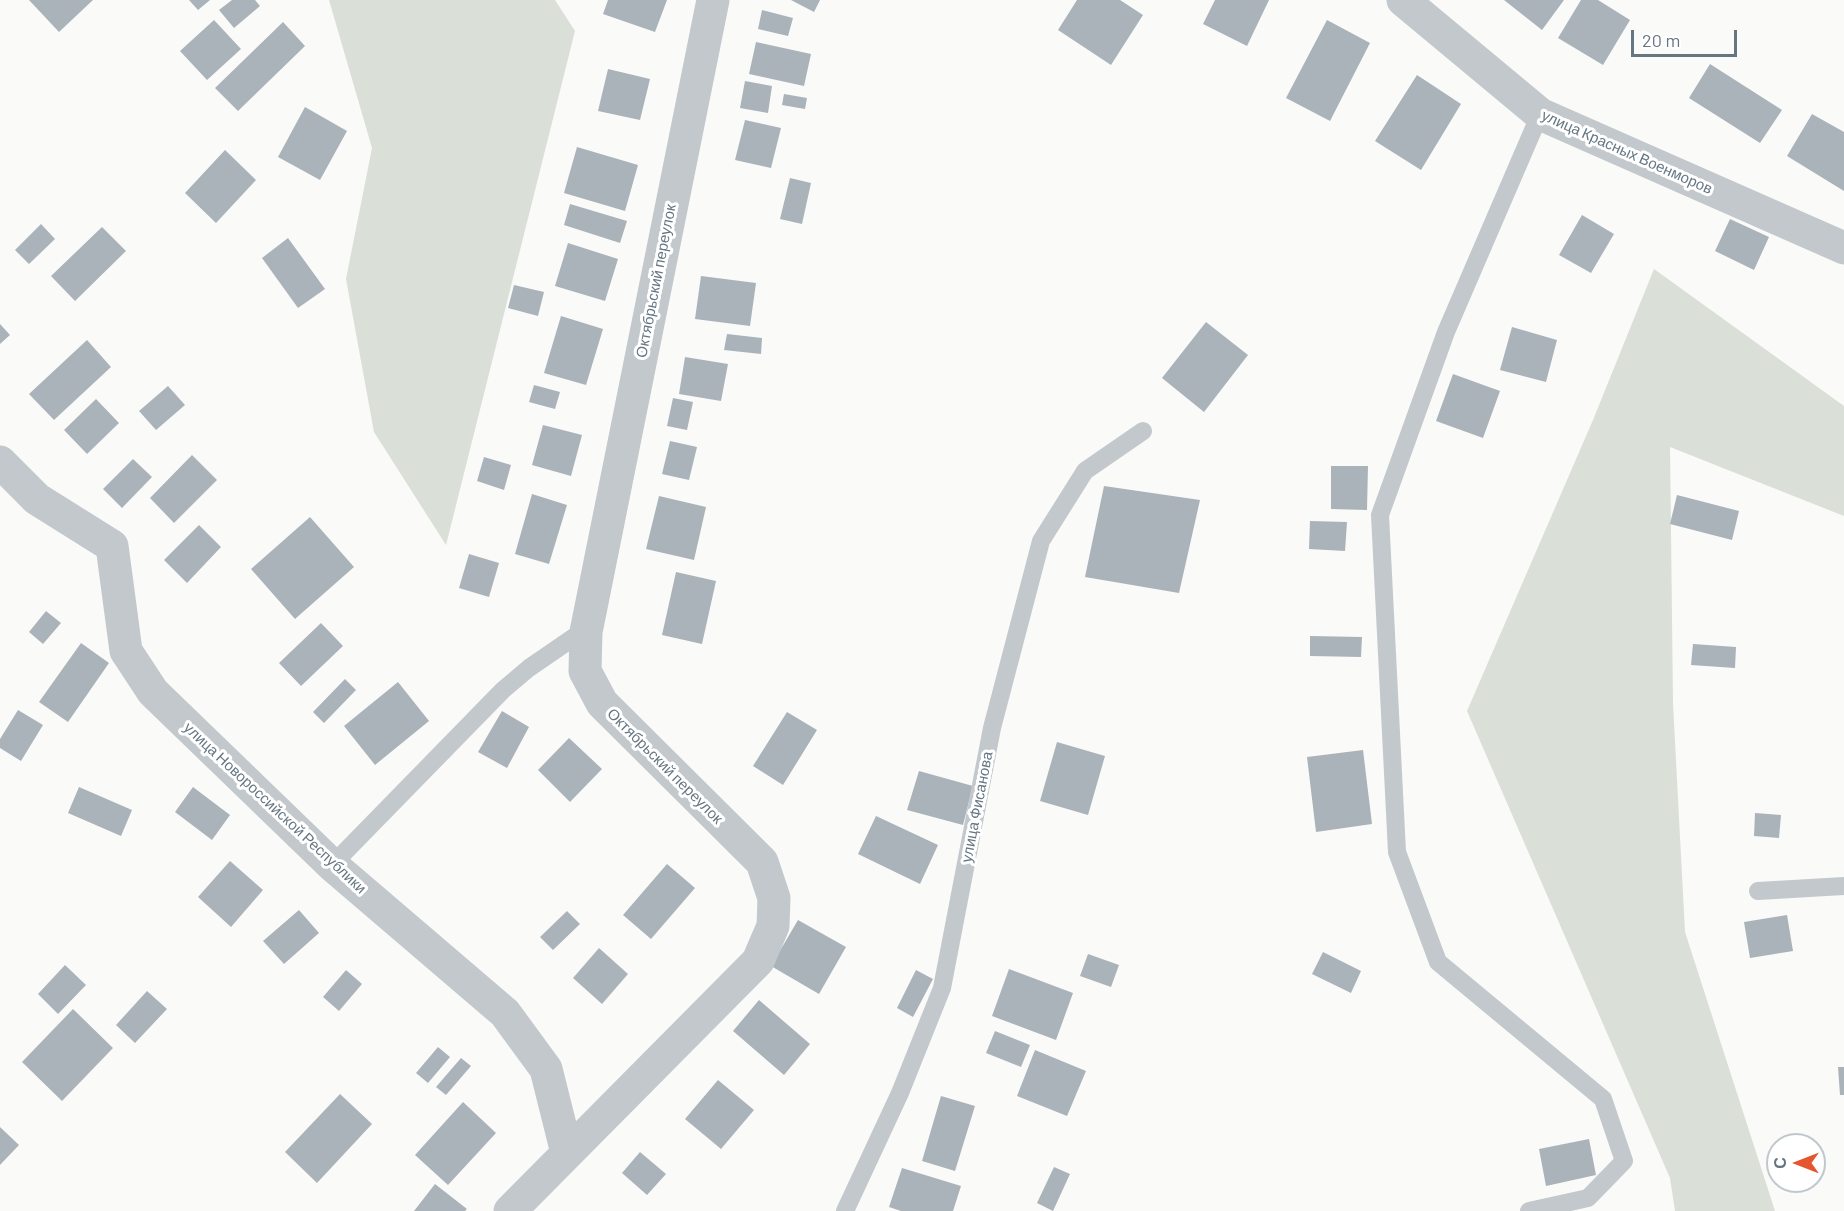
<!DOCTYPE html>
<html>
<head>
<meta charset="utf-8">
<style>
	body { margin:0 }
	#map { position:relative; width:1844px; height:1211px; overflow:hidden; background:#fafaf8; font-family:Barlow,sans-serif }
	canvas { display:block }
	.north { position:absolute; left:1766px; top:1133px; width:60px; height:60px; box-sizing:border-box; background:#fff; border:2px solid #c1c8cd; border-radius:50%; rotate:270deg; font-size:16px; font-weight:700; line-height:24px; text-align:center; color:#657683 }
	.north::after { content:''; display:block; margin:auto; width:21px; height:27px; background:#e4572e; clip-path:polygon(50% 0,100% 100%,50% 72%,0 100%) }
	.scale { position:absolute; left:1631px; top:30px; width:106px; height:27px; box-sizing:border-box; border:3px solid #657683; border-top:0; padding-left:8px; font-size:18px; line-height:21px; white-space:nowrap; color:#657683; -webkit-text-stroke:4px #fff; paint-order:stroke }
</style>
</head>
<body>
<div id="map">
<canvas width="1844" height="1211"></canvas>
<div class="north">С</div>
<div class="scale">20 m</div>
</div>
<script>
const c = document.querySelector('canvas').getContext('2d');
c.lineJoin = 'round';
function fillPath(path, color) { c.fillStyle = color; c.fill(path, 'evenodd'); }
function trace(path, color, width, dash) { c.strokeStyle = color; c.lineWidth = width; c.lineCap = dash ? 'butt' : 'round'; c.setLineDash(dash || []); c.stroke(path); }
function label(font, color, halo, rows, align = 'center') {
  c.font = font + ' Barlow,sans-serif'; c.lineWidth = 6; c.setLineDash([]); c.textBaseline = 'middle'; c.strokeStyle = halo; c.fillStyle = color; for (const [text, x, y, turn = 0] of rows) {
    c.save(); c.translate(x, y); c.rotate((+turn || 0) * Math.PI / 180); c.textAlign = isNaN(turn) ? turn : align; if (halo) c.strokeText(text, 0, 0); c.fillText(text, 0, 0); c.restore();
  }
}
fillPath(new Path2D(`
	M 329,0 L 555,0 L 575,31 L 446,545 L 374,432 L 346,279 L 372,148 Z
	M 1654,269 L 1844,406 L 1844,516 L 1670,447 L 1673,704 L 1685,932 L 1775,1211 L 1675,1211 L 1670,1178 L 1467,711 L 1593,420 Z`), '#dadfd7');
fillPath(new Path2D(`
	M 29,0 L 93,0 L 59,32 Z
	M 189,0 L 210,0 L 198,10 Z
	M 232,0 L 255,0 L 260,6 L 234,28 L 219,10 Z
	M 608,0 L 667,0 L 655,32 L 603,14 Z
	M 791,0 L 820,0 L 814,12 Z
	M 1077,0 L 1120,0 L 1143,15 L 1111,65 L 1058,30 Z
	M 1215,0 L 1269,0 L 1247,46 L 1203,24 Z
	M 1504,0 L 1564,0 L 1542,30 Z
	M 1581,0 L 1598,0 L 1630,20 L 1603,65 L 1558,38 Z
	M 762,10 L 793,18 L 788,36 L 758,29 Z
	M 214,20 L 241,49 L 207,80 L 180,51 Z
	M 1327,20 L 1370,43 L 1330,121 L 1286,98 Z
	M 283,22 L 305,46 L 238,111 L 215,88 Z
	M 756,42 L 811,54 L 804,86 L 749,74 Z
	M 1710,64 L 1782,110 L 1760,143 L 1689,98 Z
	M 608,69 L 650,79 L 640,120 L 598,111 Z
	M 1417,75 L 1461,104 L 1421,170 L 1375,141 Z
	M 745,81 L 772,86 L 768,113 L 740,108 Z
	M 784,94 L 807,98 L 805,109 L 782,105 Z
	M 305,107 L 347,131 L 320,180 L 278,157 Z
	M 1812,114 L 1844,132 L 1844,191 L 1787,156 Z
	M 745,120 L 781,128 L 771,168 L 735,160 Z
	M 577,147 L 638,165 L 625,211 L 564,193 Z
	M 225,150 L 256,180 L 216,223 L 185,193 Z
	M 790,178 L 811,183 L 802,224 L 780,219 Z
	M 570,204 L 627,221 L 620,243 L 564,225 Z
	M 1582,215 L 1614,234 L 1591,273 L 1559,255 Z
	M 1730,219 L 1769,237 L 1754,270 L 1715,251 Z
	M 41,224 L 55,239 L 29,264 L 15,250 Z
	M 102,227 L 126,251 L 75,301 L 51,276 Z
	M 288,238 L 325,289 L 298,308 L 262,258 Z
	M 568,243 L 618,259 L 605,301 L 555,286 Z
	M 701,276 L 756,283 L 750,326 L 695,319 Z
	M 514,285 L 544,292 L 538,316 L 508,308 Z
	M 561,316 L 603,329 L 586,385 L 544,373 Z
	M 1206,322 L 1248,355 L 1204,412 L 1162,378 Z
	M 0,324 L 10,335 L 0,344 Z
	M 1512,327 L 1557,340 L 1546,382 L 1500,370 Z
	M 727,334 L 762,338 L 761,354 L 724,350 Z
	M 87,340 L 111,367 L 54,420 L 29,394 Z
	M 685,357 L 728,364 L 721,401 L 679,394 Z
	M 1453,374 L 1500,391 L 1483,438 L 1436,421 Z
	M 534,385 L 560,392 L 555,409 L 529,402 Z
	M 168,386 L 185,405 L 156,430 L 139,411 Z
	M 673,398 L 693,402 L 687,430 L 667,426 Z
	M 96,399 L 119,423 L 87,454 L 64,430 Z
	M 543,425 L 582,435 L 571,476 L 532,465 Z
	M 670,441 L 697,447 L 689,480 L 662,474 Z
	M 192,455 L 217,480 L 174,523 L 150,498 Z
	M 484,457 L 511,465 L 504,490 L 477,481 Z
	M 133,459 L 152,477 L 122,508 L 103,489 Z
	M 1331,466 L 1368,466 L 1367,510 L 1331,509 Z
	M 1104,486 L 1200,500 L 1179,593 L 1085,577 Z
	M 532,494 L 567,505 L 549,564 L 515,554 Z
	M 1677,495 L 1739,511 L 1732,540 L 1670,524 Z
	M 659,496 L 706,507 L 694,560 L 646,549 Z
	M 310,517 L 354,567 L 295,619 L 251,569 Z
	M 1310,521 L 1347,522 L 1345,551 L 1309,549 Z
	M 199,525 L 221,547 L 187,583 L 164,560 Z
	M 469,554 L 499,563 L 489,597 L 459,588 Z
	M 676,572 L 716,581 L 702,644 L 662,635 Z
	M 46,611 L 61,623 L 43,644 L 29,632 Z
	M 321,623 L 343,646 L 301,686 L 279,663 Z
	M 1310,636 L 1362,637 L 1361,657 L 1310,656 Z
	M 81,643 L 109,663 L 68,722 L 39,702 Z
	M 1693,644 L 1736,647 L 1735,668 L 1691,665 Z
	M 345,679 L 356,690 L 324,723 L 313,712 Z
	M 398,682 L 429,721 L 375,765 L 344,726 Z
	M 18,710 L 43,725 L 21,761 L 0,748 L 0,739 Z
	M 502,711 L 529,727 L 507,768 L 478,752 Z
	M 787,712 L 817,730 L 783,785 L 753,766 Z
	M 569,738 L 602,769 L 570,802 L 538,770 Z
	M 1057,742 L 1105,756 L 1088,815 L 1040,801 Z
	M 1363,750 L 1372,824 L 1316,832 L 1307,757 Z
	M 919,771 L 973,786 L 963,825 L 907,810 Z
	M 79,787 L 132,810 L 121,836 L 68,813 Z
	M 193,787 L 230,815 L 212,840 L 175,812 Z
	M 1755,813 L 1781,815 L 1779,838 L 1754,836 Z
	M 876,816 L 938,845 L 920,884 L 858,854 Z
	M 230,861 L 263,890 L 231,927 L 198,897 Z
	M 667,864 L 695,888 L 651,939 L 623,915 Z
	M 299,910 L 319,933 L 284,964 L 263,941 Z
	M 567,911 L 580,924 L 553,950 L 540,937 Z
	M 1787,915 L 1793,951 L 1750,958 L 1744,922 Z
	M 798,920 L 846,947 L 819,994 L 771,966 Z
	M 599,948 L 628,974 L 602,1004 L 573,978 Z
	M 1323,952 L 1361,971 L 1351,993 L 1312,974 Z
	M 1088,954 L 1119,965 L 1111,987 L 1080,976 Z
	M 65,965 L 86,985 L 58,1014 L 38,994 Z
	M 1009,969 L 1073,993 L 1056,1040 L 992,1016 Z
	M 346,970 L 362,984 L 339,1011 L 323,997 Z
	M 916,970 L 933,979 L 913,1017 L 897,1008 Z
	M 147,991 L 167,1009 L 135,1043 L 116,1025 Z
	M 759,1000 L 810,1044 L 784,1075 L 733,1031 Z
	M 73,1009 L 113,1048 L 62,1101 L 22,1062 Z
	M 995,1031 L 1030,1045 L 1021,1067 L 986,1053 Z
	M 438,1047 L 450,1057 L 428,1083 L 416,1073 Z
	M 1035,1050 L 1086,1071 L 1067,1116 L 1017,1096 Z
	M 461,1058 L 471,1066 L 446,1095 L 436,1087 Z
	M 1838,1067 L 1844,1067 L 1844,1095 L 1840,1095 Z
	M 718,1080 L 754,1110 L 721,1149 L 685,1119 Z
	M 340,1094 L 372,1124 L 317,1183 L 285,1152 Z
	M 941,1096 L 975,1106 L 955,1171 L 922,1161 Z
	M 463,1102 L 496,1133 L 448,1185 L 415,1155 Z
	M 0,1127 L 19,1145 L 0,1165 Z
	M 1589,1139 L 1596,1175 L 1546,1186 L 1539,1149 Z
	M 640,1152 L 666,1174 L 647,1195 L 622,1173 Z
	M 1054,1167 L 1070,1174 L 1053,1211 L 1037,1203 Z
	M 902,1168 L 961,1186 L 953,1211 L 901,1211 L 889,1207 Z
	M 435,1184 L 467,1209 L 465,1211 L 414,1211 Z`), '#aab3b9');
trace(new Path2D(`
	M 332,865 L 503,690 L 529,668 L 580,633 L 586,632
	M 1758,891 L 1844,886
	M 845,1211 L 900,1093 L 942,988 L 992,728 L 1041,541 L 1085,471 L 1143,431
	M 1529,1211 L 1588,1198 L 1624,1161 L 1603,1099 L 1438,962 L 1397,852 L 1380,515 L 1446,332 L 1540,114`), '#c3c8cc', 18);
trace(new Path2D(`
	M 1403,0 L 1540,114 L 1844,248
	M 0,462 L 37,499 L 112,546 L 126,651 L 153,692 L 332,865 L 505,1013 L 546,1069 L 567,1153
	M 510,1211 L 758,961 L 773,926 L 774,898 L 762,862 L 602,703 L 585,671 L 586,632 L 713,0`), '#c3c8cc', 33);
label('15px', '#657683', '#fff', [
	["улица Красных Военморов",1627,152,24],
	["Октябрьский переулок",656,281,-79],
	["Октябрьский переулок",665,766,45],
	["улица Фисанова",977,807,-79],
	["улица Новороссийской Республики",275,808,43]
]);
</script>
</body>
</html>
